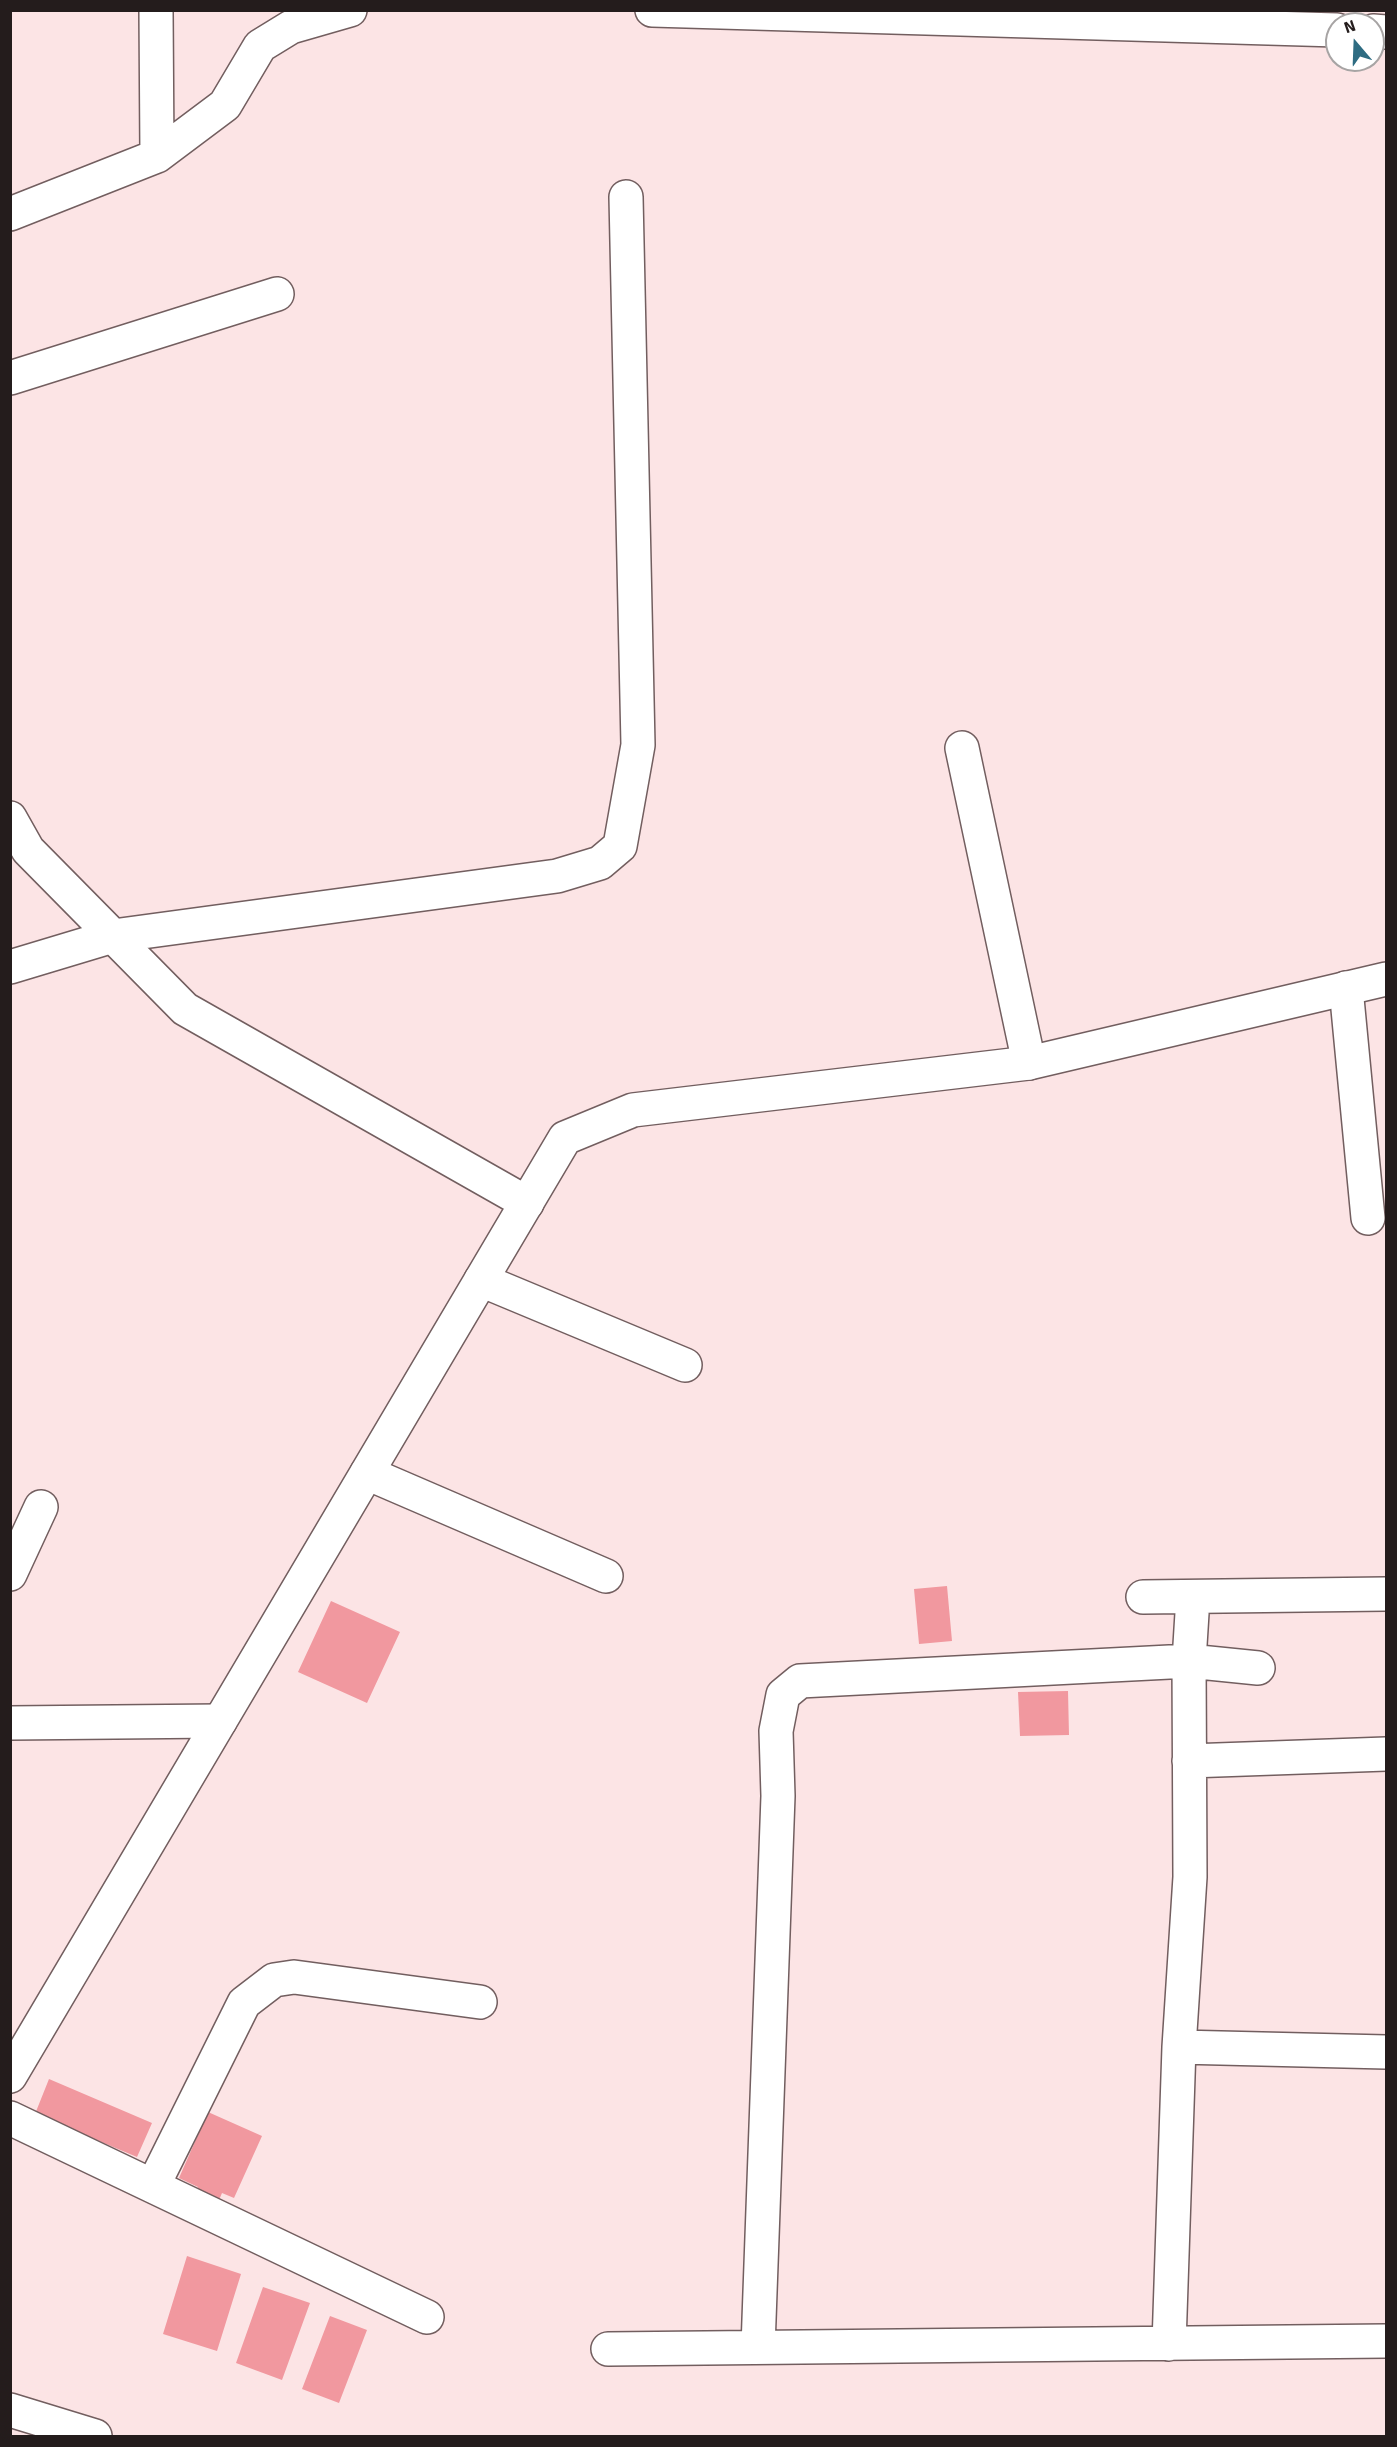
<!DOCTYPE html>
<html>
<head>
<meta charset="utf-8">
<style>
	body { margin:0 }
	#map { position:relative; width:1397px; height:2447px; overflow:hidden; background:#fce4e5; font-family:Signika,sans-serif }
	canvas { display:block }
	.frame { position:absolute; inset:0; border:12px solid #241c1c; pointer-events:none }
	.north { position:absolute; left:1325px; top:12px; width:60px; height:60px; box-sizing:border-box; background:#fff; border:2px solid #a7a4a4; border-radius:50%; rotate:341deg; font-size:16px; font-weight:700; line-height:24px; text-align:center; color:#241c1c }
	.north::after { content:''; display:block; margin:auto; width:21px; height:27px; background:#2e6c82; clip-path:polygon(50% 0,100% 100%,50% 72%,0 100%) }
</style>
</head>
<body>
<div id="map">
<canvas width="1397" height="2447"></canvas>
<div class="frame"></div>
<div class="north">N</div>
</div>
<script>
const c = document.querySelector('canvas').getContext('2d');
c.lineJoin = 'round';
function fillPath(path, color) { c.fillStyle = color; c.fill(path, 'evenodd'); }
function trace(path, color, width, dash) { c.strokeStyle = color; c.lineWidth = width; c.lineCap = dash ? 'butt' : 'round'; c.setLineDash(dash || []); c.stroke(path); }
fillPath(new Path2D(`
	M 947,1586 L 952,1641 L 919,1644 L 914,1589 Z
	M 331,1601 L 400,1632 L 367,1703 L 298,1672 Z
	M 1068,1691 L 1069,1735 L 1020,1736 L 1018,1692 Z
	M 49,2079 L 152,2123 L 137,2157 L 35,2114 Z
	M 208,2112 L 262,2136 L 234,2198 L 222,2193 L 217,2205 L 195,2195 L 198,2187 L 179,2178 Z
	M 187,2256 L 241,2274 L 217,2351 L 163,2334 Z
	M 263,2287 L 310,2303 L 282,2380 L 236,2363 Z
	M 330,2316 L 367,2330 L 339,2403 L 302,2389 Z`), '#f1989f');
const minor = new Path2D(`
	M 156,10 L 157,156
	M 652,10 L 1337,30
	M 1373,31 L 1386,32
	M 10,214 L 157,156 L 225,105 L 260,46 L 291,27 L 350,10
	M 10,378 L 277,294
	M 962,748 L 1029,1063
	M 10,818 L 28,850 L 185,1009 L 527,1203
	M 10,967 L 113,936 L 557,876 L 600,863 L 620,846 L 638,745 L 626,197
	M 1346,988 L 1368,1218
	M 481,1280 L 685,1365
	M 367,1473 L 606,1576
	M 10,1574 L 41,1507
	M 1143,1597 L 1386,1594
	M 10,1723 L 220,1721
	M 1189,1761 L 1386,1754
	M 1179,2047 L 1386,2052
	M 10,2118 L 427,2317
	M 153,2186 L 244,2003 L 274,1980 L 294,1977 L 480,2002
	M 1169,2344 L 1179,2047 L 1190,1877 L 1189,1661 L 1193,1597
	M 758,2347 L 778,1796 L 776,1731 L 783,1695 L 800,1681 L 1189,1661 L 1258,1668
	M 608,2349 L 1386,2341
	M 10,2410 L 95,2436`);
const tertiary = new Path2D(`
	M 10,2076 L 565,1138 L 633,1110 L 1029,1063 L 1386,979`);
trace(minor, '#725e5f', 36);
trace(tertiary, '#725e5f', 36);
trace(minor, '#fff', 33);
trace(tertiary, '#fff', 33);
</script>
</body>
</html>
